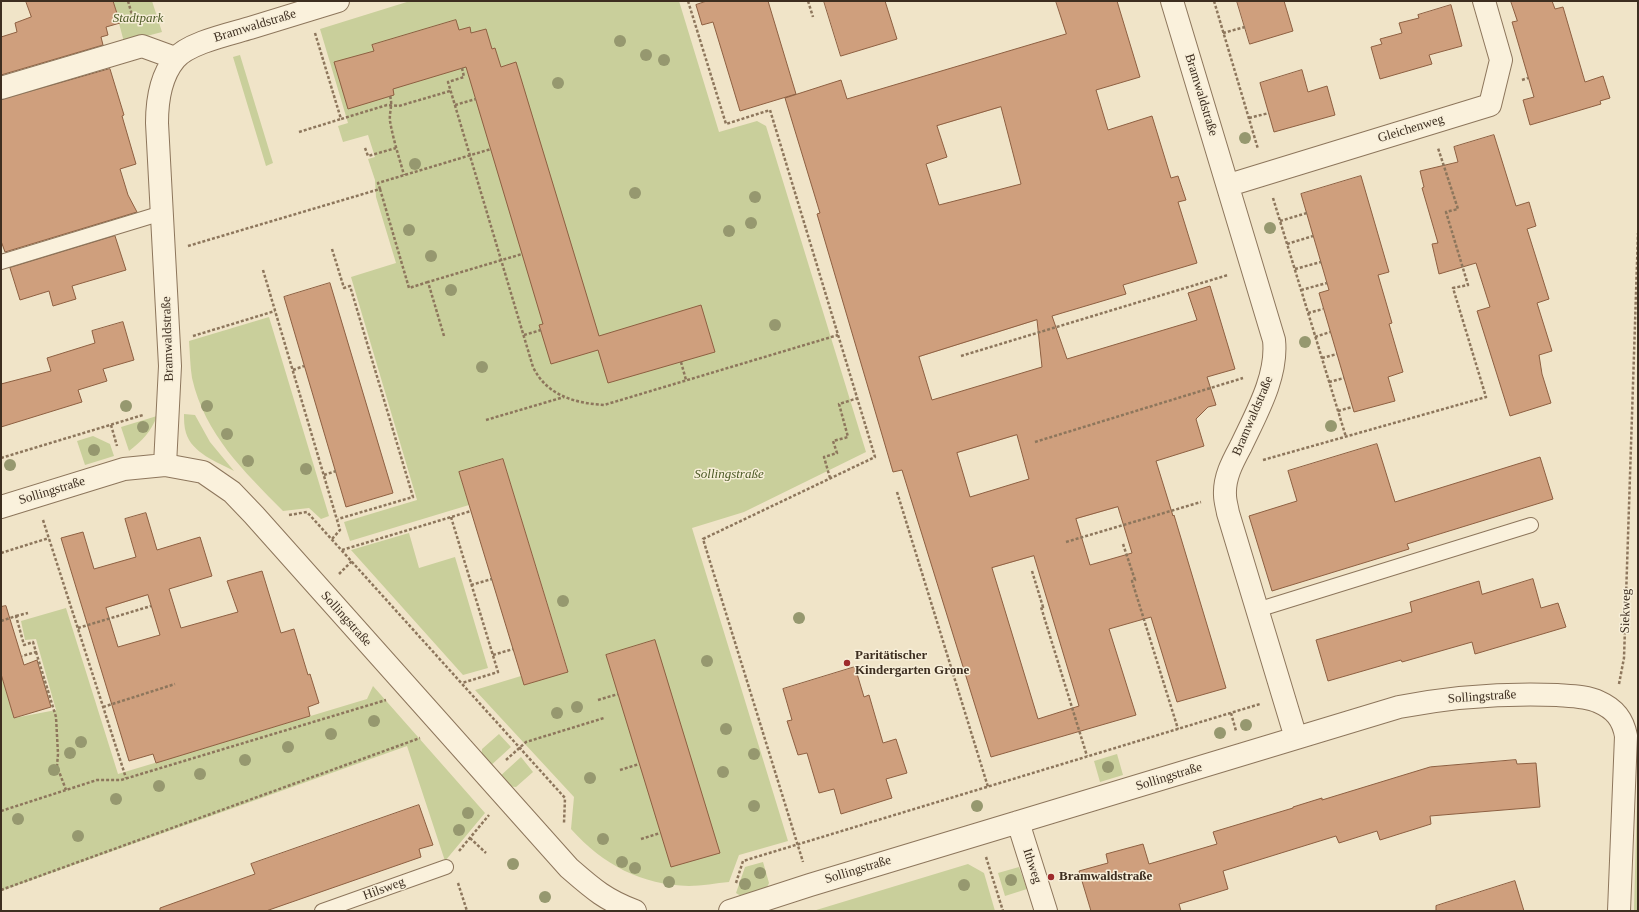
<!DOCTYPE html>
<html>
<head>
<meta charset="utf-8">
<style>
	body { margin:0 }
	#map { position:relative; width:1639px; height:912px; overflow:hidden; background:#f0e4c8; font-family:Georgia,serif }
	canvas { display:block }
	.frame { position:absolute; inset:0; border:2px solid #3d2e20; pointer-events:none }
</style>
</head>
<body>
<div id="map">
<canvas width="1639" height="912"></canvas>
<div class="frame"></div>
</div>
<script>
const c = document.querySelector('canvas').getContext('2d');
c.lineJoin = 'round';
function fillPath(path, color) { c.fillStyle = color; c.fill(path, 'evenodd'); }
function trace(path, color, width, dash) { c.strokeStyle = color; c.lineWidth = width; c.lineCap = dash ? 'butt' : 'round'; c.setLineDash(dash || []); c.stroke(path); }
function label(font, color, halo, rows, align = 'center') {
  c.font = font + ' Georgia,serif'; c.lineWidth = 3; c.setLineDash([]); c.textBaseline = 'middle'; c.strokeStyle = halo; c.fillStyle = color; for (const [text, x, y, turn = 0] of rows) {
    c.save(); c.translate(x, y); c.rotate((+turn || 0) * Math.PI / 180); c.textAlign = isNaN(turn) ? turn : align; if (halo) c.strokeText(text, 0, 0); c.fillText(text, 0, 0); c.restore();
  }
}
fillPath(new Path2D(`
	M 113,1 L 152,1 L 162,32 L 124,42 Z
	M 410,1 L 679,1 L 719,132 L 757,121 L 766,126 L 866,452 L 744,512 L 692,528 L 788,841 L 739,855 L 729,882 C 716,883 702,886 689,886 C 642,885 603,865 571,829 L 574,797 L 475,690 L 521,676 L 524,685 L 568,671 L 503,459 L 459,472 L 469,505 L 350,541 L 344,522 L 417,500 L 351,277 L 396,263 L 376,197 L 375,180 L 368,159 L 375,157 L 368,135 L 343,142 L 338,126 L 348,123 L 320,29 Z
	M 240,55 L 273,163 L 266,166 L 233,57 Z
	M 269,317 L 329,516 L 321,519 L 309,508 L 283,511 C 244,471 205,435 192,378 C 190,366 190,353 189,341 Z
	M 184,414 L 195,415 L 210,442 L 234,471 C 217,462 192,453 186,433 C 184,427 184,420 184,414 Z
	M 157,416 C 151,432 142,441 129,451 L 121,427 Z
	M 93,436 L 110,444 L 114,456 L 85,465 L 77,441 Z
	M 409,533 L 419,568 L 455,557 L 488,668 L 463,675 L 351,550 Z
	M 66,608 L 118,774 L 367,699 L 373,686 L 485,813 L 445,861 L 407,746 L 1,891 L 1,674 L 14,718 L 56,710 L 36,639 L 25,640 L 21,621 Z
	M 499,734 L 511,747 L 488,768 L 481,760 L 482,749 Z
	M 1117,754 L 1123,775 L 1100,782 L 1094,761 Z
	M 1638,756 L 1638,911 L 1634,911 Z
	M 521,757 L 533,772 L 516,787 L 505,786 L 498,778 Z
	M 763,862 L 769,883 L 765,892 L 744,898 L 736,893 L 745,867 Z
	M 968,864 L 984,873 L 995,911 L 813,911 Z
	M 1019,867 L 1027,889 L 1005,896 L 998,873 Z`), '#c9cf9b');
const building = new Path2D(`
	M 26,1 L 113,1 L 120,23 L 106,27 L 108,35 L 101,37 L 103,45 L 1,75 L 1,37 L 17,32 L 15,23 L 31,17 Z
	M 707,1 L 768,1 L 796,94 L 740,111 L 713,22 L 702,25 L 696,5 Z
	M 824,1 L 885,1 L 897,39 L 841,56 Z
	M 1056,1 L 1117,1 L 1140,77 L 1096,90 L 1108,130 L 1152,116 L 1171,178 L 1178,176 L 1186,200 L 1178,202 L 1197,263 L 1123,285 L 1126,294 L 1052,316 L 1067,359 L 1197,320 L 1188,293 L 1210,286 L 1235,369 L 1207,377 L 1216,405 L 1208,407 L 1196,419 L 1204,446 L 1156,461 L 1173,516 L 1174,515 L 1226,688 L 1177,702 L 1151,617 L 1109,629 L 1136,715 L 991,757 L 902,470 L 893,472 L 817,214 L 820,213 L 785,98 L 841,80 L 847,99 L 1066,34 ZM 1001,107 L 1021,184 L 939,205 L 926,164 L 947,157 L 937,126 ZM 1037,320 L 1042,367 L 932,400 L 919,357 ZM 1017,435 L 1029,479 L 970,497 L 957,453 ZM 1118,507 L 1132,553 L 1090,565 L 1076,519 ZM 1034,556 L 1079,706 L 1038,719 L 992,568 Z
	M 1237,1 L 1284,1 L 1293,31 L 1250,44 Z
	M 1511,1 L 1552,1 L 1555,9 L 1563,7 L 1585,82 L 1603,76 L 1610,98 L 1600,101 L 1601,104 L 1530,125 L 1523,100 L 1534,97 L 1512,22 L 1517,21 Z
	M 1451,5 L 1462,46 L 1429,55 L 1432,64 L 1380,79 L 1371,47 L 1382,44 L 1380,39 L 1402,33 L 1399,23 L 1419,18 L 1418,15 Z
	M 456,20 L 459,30 L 470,27 L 471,33 L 486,29 L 492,49 L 495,48 L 501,67 L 516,62 L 599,336 L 701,305 L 715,352 L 608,383 L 598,350 L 551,364 L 539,325 L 543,324 L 466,67 L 393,89 L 394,95 L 348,109 L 334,62 L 374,51 L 372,45 Z
	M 110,69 L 124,115 L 122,116 L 136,164 L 120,169 L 128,195 L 137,212 L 5,252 L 1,241 L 1,100 Z
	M 1302,70 L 1308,92 L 1327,86 L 1335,115 L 1274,132 L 1260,83 Z
	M 1494,135 L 1516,206 L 1529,202 L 1536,226 L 1527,229 L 1549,299 L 1537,303 L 1552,351 L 1539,355 L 1542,374 L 1551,403 L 1510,416 L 1477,311 L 1490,307 L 1476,263 L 1439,274 L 1432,244 L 1438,243 L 1422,188 L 1424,187 L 1420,171 L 1458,162 L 1454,147 Z
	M 1361,176 L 1389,272 L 1378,275 L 1392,323 L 1389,324 L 1403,372 L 1388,377 L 1395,401 L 1354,412 L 1319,293 L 1329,290 L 1301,194 Z
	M 115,236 L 126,270 L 72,286 L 76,299 L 53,306 L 49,291 L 20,300 L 10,268 Z
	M 330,283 L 393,493 L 346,507 L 284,297 Z
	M 123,322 L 134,360 L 103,369 L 107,381 L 78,390 L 82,402 L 1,427 L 1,384 L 51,371 L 47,358 L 95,343 L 92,331 Z
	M 1377,444 L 1395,502 L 1540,457 L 1553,499 L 1407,544 L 1409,549 L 1272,591 L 1249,516 L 1297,501 L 1288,471 Z
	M 503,459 L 568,672 L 524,685 L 459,472 Z
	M 146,513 L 157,550 L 200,537 L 212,576 L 169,589 L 181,628 L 238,612 L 227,581 L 262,571 L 281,633 L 294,629 L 308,675 L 310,674 L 319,703 L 308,707 L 310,716 L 156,763 L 153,754 L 129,761 L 61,538 L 83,532 L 94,569 L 136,557 L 125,519 ZM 148,595 L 160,635 L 118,647 L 106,608 Z
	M 1533,579 L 1541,608 L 1558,603 L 1566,627 L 1475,654 L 1472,642 L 1402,662 L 1401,660 L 1328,681 L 1316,640 L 1412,612 L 1410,602 L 1479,581 L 1482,594 Z
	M 6,606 L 24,665 L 37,660 L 51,707 L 14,718 L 1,674 L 1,607 Z
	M 655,640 L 720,853 L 671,867 L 606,655 Z
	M 855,667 L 864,697 L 869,695 L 883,743 L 896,739 L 907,773 L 886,779 L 892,798 L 841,814 L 834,789 L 819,793 L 807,753 L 798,755 L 787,721 L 792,720 L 783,689 Z
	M 1516,760 L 1517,764 L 1536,763 L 1540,807 L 1430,816 L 1431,824 L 1380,840 L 1377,831 L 1339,843 L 1336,836 L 1223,871 L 1228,889 L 1179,904 L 1181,911 L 1091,911 L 1079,871 L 1108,863 L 1106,854 L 1143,844 L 1149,864 L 1217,844 L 1213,832 L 1293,808 L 1293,807 L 1322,798 L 1322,800 L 1430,767 Z
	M 419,805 L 433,845 L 419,849 L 421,857 L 266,911 L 160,911 L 160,908 L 255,874 L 251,864 Z
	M 1515,881 L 1524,911 L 1436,911 L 1436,906 Z`);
fillPath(building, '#cf9f7d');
trace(building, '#8d5f41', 1);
const service = new Path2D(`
	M 1,262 L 162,213
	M 1257,610 L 1531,525
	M 322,911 L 446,867`);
const minor = new Path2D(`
	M 1172,1 L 1274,340 C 1278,376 1256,414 1241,446 C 1233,461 1224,477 1225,495 C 1225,501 1227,507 1228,513 L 1296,738
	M 1,88 L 142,46 L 175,58
	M 1229,185 L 1490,105 L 1501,60 L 1484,1
	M 165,465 L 170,366 L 157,123 C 157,101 160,77 175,59 C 188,43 230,34 250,28 C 279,19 308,10 338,1
	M 1,507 L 124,469 L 165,465 L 203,472 L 232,492 L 254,515 L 569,868 C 592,888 605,900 635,911
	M 1018,822 L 1046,911
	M 730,911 L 810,885 L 1399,707 C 1451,697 1504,693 1557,695 C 1570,696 1587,696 1599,702 C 1615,709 1623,719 1626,736 L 1619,911`);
trace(service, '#8d765c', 16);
trace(minor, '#8d765c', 24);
trace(new Path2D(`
	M 128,1 L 134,22
	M 688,1 L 726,124 L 770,110 L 875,457 L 703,539 L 803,862
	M 808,1 L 813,17
	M 1214,1 L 1258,149
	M 315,33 L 341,119 L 387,105 L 399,106 L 450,91
	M 1223,33 L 1245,27
	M 462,68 L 464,77 L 448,82 L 533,367 C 547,396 575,403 604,405 L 838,335
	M 1522,80 L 1528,78
	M 390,96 C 393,105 389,112 390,121 C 393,139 399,157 404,175
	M 455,105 L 476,99
	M 1249,118 L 1269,113
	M 299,132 L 341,119
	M 365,148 L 368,156 L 396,148
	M 380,189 L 409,288 L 428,282
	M 1273,198 L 1346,437
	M 1280,221 L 1307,213
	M 1287,244 L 1313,236
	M 188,246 L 380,189 L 378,183 L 491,149
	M 332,249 L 344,288 L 350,286 L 413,497 L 338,519
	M 1295,269 L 1321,262
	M 263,270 L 340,530 L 332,539
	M 1301,290 L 1327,283
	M 1308,313 L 1323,309
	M 524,335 L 541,330
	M 193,336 L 275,311
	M 444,336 L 428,282 L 522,254
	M 1315,337 L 1330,332
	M 961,356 L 1228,275
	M 1322,358 L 1337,354
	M 681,362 L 686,380
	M 293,370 L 304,366
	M 1329,382 L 1344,378
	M 1338,411 L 1352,407
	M 486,420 L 564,397
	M 111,425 L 117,446
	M 1035,442 L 1243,378
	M 1,458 L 143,415
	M 1263,460 L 1486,397 L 1453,288 L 1468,285 L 1446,212 L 1458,209 L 1438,148
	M 324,475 L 336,471
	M 830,478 L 824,457 L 837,453 L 833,441 L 848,437 L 839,404 L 858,398
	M 897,492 L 988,787
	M 289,515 L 307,512 L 565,798 L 564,823
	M 451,517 L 498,672 L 462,683
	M 43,520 L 126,778
	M 1066,542 L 1201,502
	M 1123,544 L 1135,580 L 1132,581 L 1178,729
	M 342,550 L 471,511
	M 1,553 L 49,538
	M 1032,571 L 1043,607 L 1041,607 L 1087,756
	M 339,574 L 352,561
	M 471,585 L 492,579
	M 16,616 L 28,613
	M 1,621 L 16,616 L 24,645 L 33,642 L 36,652 L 22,656
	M 78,628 L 151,606
	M 36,652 L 56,717 L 58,754 L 57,766 L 66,790
	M 493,655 L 513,649
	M 1619,684 L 1624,658 L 1638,233
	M 598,700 L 618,694
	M 103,707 L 175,684
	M 1231,713 L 1236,731
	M 506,760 L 526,742 L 604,718
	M 620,770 L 639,764
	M 1,811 L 97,780 L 121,780 L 386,700
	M 470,838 L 486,853
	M 641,839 L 660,833
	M 459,851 L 489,815
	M 986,857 L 1003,911
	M 458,883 L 467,911
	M 736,883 L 743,861 L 1260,704
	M 1,890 L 420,738`), '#8d765c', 2.5, [3, 2]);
trace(service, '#faf1dc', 14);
trace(minor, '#faf1dc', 22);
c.fillStyle = '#96986f';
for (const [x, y] of [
	[620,41],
	[646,55],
	[664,60],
	[558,83],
	[1245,138],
	[415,164],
	[635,193],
	[755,197],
	[751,223],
	[1270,228],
	[409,230],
	[729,231],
	[431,256],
	[451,290],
	[775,325],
	[1305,342],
	[482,367],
	[126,406],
	[207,406],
	[1331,426],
	[143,427],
	[227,434],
	[94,450],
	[248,461],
	[10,465],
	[306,469],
	[563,601],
	[799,618],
	[707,661],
	[577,707],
	[557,713],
	[374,721],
	[1246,725],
	[726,729],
	[1220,733],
	[331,734],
	[81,742],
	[288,747],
	[70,753],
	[754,754],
	[245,760],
	[1108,767],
	[54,770],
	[723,772],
	[200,774],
	[590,778],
	[159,786],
	[116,799],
	[754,806],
	[977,806],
	[468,813],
	[18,819],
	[459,830],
	[78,836],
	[603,839],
	[622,862],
	[513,864],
	[635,868],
	[760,873],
	[1011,880],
	[669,882],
	[745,884],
	[964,885],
	[545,897]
]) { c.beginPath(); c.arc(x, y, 6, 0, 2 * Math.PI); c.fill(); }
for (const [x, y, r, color] of [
	[847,663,4,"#9e2a2b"],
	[1051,877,4,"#9e2a2b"]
]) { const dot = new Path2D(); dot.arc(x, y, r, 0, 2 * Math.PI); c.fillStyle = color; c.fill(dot); trace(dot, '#f7eed8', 1.5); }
label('italic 13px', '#4d5a26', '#f7eed8', [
	["Stadtpark",138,19],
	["Sollingstraße",729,475]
]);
label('13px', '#3d2e20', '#f7eed8', [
	["Bramwaldstraße",255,26,-17],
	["Bramwaldstraße",1201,95,73],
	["Gleichenweg",1411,129,-17],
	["Bramwaldstraße",168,339,-92],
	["Bramwaldstraße",1253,416,-67],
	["Sollingstraße",52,491,-17],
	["Siekweg",1626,611,-88],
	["Sollingstraße",346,619,48],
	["Sollingstraße",1482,697,-4],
	["Sollingstraße",1169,777,-17],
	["Ithweg",1032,866,72],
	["Sollingstraße",858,870,-17],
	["Hilsweg",384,889,-20]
]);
label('bold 13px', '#3d2e20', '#f7eed8', [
	["Paritätischer",855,656],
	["Kindergarten Grone",855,671],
	["Bramwaldstraße",1059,877]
], 'left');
</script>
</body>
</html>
